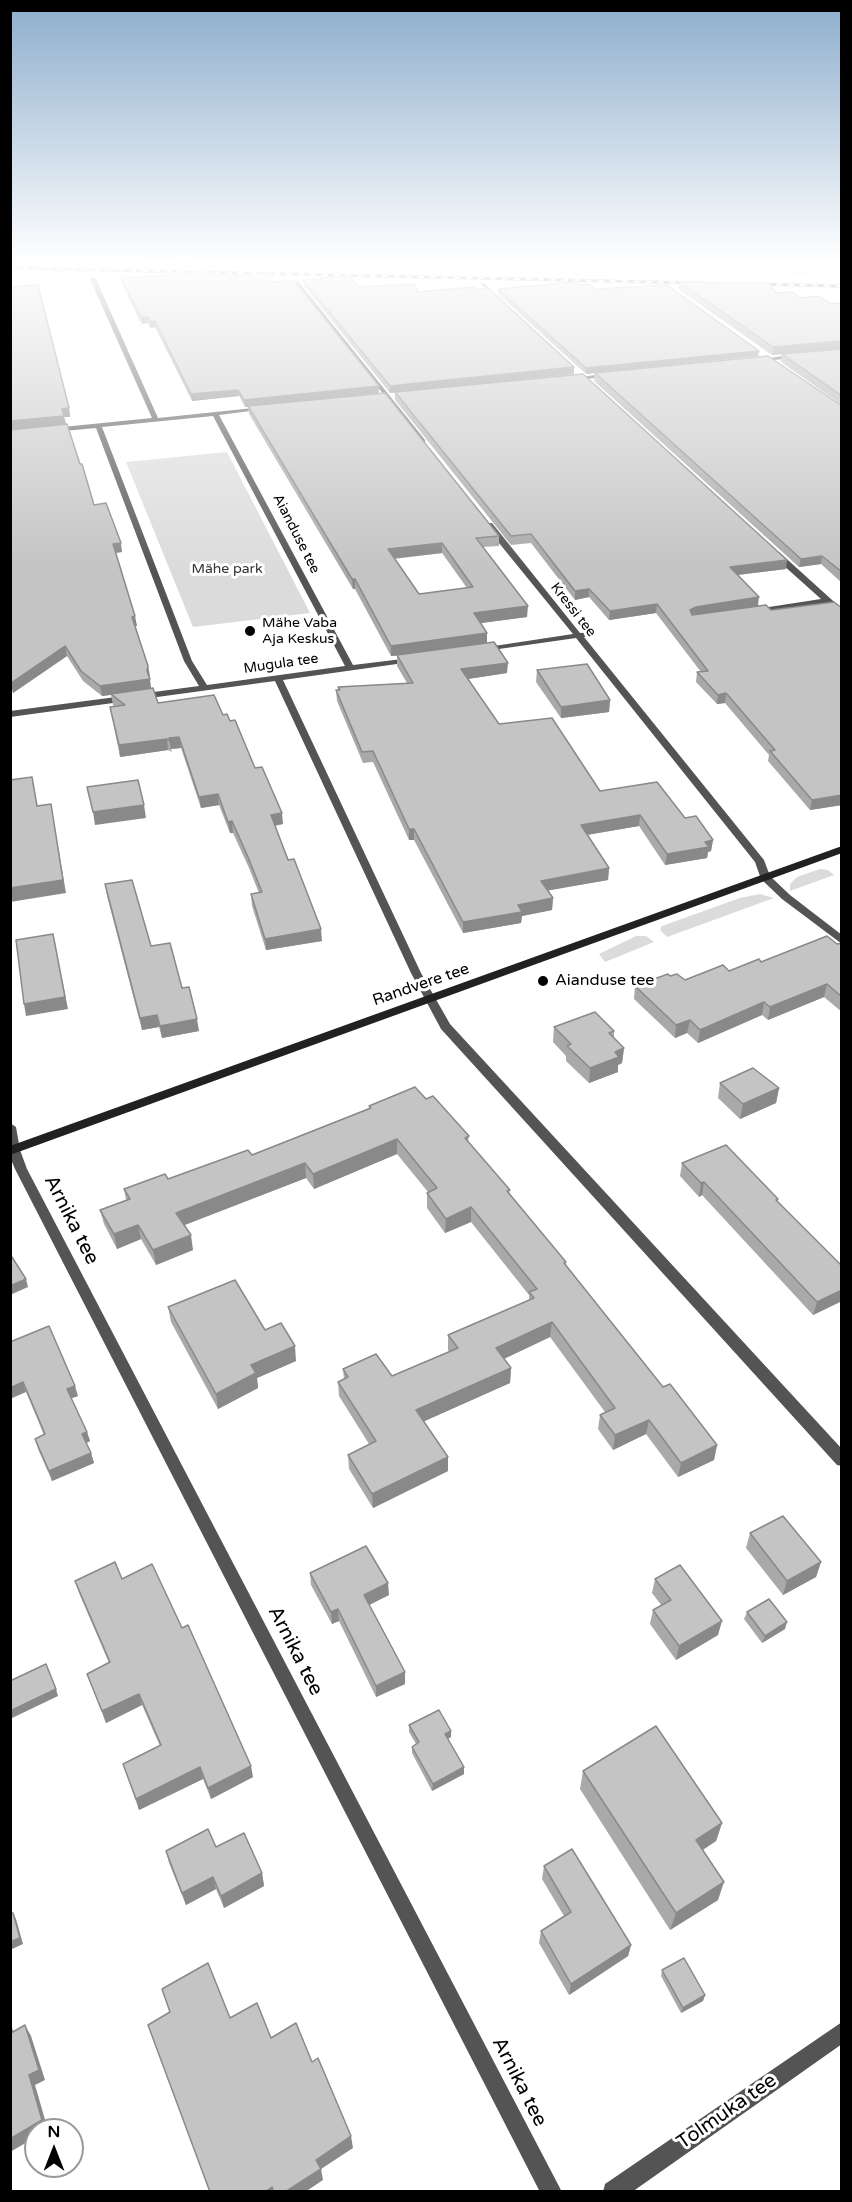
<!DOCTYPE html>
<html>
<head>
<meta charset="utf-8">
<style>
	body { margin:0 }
	#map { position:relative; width:852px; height:2202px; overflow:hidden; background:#fff; font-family:"Varela Round",sans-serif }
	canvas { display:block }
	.frame { position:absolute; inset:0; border:12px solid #000; pointer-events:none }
	.north { position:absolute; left:24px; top:2118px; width:60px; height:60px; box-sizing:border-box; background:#fff; border:2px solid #999; border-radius:50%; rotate:0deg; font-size:16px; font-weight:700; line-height:24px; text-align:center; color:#000 }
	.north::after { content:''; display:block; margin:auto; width:21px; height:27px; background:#000; clip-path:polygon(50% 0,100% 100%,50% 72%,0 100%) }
</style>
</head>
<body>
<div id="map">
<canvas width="852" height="2202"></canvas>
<div class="frame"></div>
<div class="north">N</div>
</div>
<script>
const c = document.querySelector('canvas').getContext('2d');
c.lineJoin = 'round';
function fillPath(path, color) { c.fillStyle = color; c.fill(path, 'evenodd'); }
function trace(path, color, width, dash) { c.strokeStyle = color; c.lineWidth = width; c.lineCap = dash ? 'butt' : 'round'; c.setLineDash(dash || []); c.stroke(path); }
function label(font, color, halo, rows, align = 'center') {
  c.font = font + ' "Varela Round",sans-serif'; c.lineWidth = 6; c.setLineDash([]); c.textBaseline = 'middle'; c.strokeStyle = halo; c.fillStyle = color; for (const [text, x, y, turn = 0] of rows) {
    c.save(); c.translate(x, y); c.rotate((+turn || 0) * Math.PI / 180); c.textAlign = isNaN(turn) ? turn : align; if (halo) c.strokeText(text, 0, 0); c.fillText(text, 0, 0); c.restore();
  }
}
fillPath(new Path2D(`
	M 107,262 L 841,262 L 842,277 Z
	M 227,452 L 310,613 L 193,627 L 126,462 Z
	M 820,869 L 828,870 L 834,875 L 790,891 L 790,884 L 797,877 Z
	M 760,894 L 774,898 L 667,937 L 660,930 L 662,926 L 740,898 Z
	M 636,936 L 646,936 L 654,942 L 605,962 L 599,954 Z`), '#dbdbdb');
fillPath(new Path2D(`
	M 93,277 L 96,279 L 158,418 L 263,407 L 266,409 L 219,415 L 353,665 L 411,658 L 415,660 L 411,662 L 283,680 L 421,973 L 450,1024 L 842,1449 L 842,1466 L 837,1465 L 441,1029 L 411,973 L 275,681 L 10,717 L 10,711 L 199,686 L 184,661 L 96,428 L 53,432 L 50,430 L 53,428 L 152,418 L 90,279 ZM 213,416 L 345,666 L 207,685 L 192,661 L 102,427 Z
	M 294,281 L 298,281 L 425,440 L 425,442 L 421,442 Z
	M 480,283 L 484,283 L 500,298 L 500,300 L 496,300 Z
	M 797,354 L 799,357 L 758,362 L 755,360 Z
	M 609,373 L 611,376 L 570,381 L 567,379 Z
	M 486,523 L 492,523 L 580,633 L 593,632 L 593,636 L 584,637 L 764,860 L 770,876 L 790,895 L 842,935 L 842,944 L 782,899 L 761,879 L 755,862 L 576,638 L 478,652 L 478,648 L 481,648 L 573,634 L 486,527 Z
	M 773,552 L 779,552 L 842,609 L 842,616 L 826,603 L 753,613 L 753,609 L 756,609 L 821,599 L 773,556 Z
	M 10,1123 L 16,1127 L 20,1150 L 27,1169 L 562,2192 L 540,2192 L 15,1169 L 10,1157 Z
	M 842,2022 L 842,2044 L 632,2192 L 603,2192 L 605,2184 Z`), '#545454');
fillPath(new Path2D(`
	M 842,846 L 842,853 L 10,1155 L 10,1146 Z`), '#212121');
const rail = new Path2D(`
	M 10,268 L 701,283
	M 752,284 L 842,286`);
trace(rail, '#000', 3);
trace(rail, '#fff', 2, [6]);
fillPath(new Path2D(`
	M 271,274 L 271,282 L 379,386 L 379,393 L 499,536 L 499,546 L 483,547 L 527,617 L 481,623 L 487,643 L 507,673 L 468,679 L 499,724 L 600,791 L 685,818 L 713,840 L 711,851 L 708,852 L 707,858 L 665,865 L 639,826 L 587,835 L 609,868 L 608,880 L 548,890 L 553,898 L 552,910 L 522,916 L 521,923 L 463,933 L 414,840 L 409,840 L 373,762 L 363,763 L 337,701 L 336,690 L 338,690 L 338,687 L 407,683 L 397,666 L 397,656 L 391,656 L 355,589 L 353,589 L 249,414 L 248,407 L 245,407 L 239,396 L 192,401 L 155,327 L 150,328 L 148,323 L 142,324 L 140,321 L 122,284 L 121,278 ZM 442,553 L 467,588 L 419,594 L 394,559 Z
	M 303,280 L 358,287 L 418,292 L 574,367 L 574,374 L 390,393 L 304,286 Z
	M 679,282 L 776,293 L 831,304 L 842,303 L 842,349 L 772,355 L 678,289 Z
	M 577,285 L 595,289 L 759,351 L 758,356 L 586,374 L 498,294 L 498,289 Z
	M 10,287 L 69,408 L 70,417 L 64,417 L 66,424 L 94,505 L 122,552 L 116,553 L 137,626 L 135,626 L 148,666 L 151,689 L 158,703 L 223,715 L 230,721 L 255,768 L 283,824 L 275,826 L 322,941 L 266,950 L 252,906 L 251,894 L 259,893 L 249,868 L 233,833 L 230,833 L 219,805 L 201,808 L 181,748 L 171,749 L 172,752 L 168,750 L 120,757 L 110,707 L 115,707 L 113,705 L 111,695 L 102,696 L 83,681 L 67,656 L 13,693 L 11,683 Z
	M 842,349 L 842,405 L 781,362 L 782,354 Z
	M 595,373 L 842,406 L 842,583 L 821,564 L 799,567 L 594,381 Z
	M 395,392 L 786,569 L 737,575 L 758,606 L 842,805 L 810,810 L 768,761 L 769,755 L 725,703 L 717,704 L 696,682 L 697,672 L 701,672 L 656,613 L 609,620 L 589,597 L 575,600 L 531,543 L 511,545 L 395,400 Z
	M 537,670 L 610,700 L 609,712 L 561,718 L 536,682 Z
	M 105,884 L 182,988 L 199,1031 L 162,1038 L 159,1027 L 142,1030 L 107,896 Z
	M 842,943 L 842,1012 L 824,997 L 768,1020 L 762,1015 L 698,1043 L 687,1033 L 675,1038 L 634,999 L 635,986 L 670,976 L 685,980 L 729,971 L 761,962 Z
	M 554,1027 L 614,1031 L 614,1038 L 624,1048 L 622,1063 L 618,1065 L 618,1072 L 589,1083 L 566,1061 L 566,1056 L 553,1042 Z
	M 720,1083 L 779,1088 L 776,1103 L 740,1119 L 718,1098 Z
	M 426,1099 L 469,1136 L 468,1142 L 510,1190 L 509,1194 L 566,1262 L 566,1265 L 663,1387 L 717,1445 L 714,1460 L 678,1477 L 646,1434 L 613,1450 L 598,1429 L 600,1415 L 605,1412 L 550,1337 L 504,1359 L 511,1368 L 510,1383 L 424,1421 L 448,1471 L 373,1508 L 349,1469 L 348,1455 L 369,1444 L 339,1396 L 338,1382 L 344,1379 L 343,1369 L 392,1376 L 449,1352 L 448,1350 L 448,1335 L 529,1300 L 529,1295 L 471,1222 L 445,1233 L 427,1208 L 427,1193 L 428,1192 L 397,1154 L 314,1189 L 306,1178 L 185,1225 L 193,1250 L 156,1265 L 141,1239 L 117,1249 L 104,1224 L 100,1210 L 126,1200 L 124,1189 L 168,1179 L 252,1155 L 369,1108 L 369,1106 Z
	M 682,1163 L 778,1199 L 778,1202 L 842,1266 L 842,1301 L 813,1315 L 702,1195 L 699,1197 L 680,1176 Z
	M 168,1307 L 265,1330 L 296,1361 L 257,1378 L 258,1388 L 218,1409 L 171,1322 Z
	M 10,1342 L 78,1396 L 71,1398 L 87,1432 L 90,1441 L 86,1443 L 91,1453 L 94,1463 L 52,1481 L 38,1449 L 35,1439 L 44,1435 L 26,1392 Z
	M 750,1533 L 821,1562 L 816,1577 L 783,1595 L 746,1548 Z
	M 310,1573 L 389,1595 L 369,1605 L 405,1684 L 376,1697 L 339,1621 L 332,1624 L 311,1585 Z
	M 122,1579 L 253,1777 L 211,1799 L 203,1779 L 139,1810 L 123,1764 L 160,1746 L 142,1705 L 106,1723 L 87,1674 L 109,1663 L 79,1593 L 75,1581 Z
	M 655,1579 L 718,1635 L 676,1660 L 650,1624 L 653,1610 L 662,1606 L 652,1593 Z
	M 747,1612 L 785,1629 L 762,1643 L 744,1619 Z
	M 409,1725 L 451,1737 L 448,1739 L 464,1767 L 464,1774 L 432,1791 L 412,1753 L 412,1747 L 416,1744 L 409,1732 Z
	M 583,1771 L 722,1823 L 716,1841 L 703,1850 L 718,1900 L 670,1930 L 580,1789 Z
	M 216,1847 L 262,1873 L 264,1886 L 224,1908 L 216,1889 L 186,1905 L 169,1863 L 166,1851 Z
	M 544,1866 L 631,1945 L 628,1956 L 569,1995 L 539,1943 L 541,1931 L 564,1916 L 542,1879 Z
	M 662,1970 L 705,1995 L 703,2001 L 681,2013 L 661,1976 Z`), '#a9a9a9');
fillPath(new Path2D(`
	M 142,317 L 148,317 L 148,323 L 142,324 Z
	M 150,321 L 155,321 L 155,327 L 150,328 Z
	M 842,341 L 842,349 L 772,355 L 773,347 Z
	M 759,351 L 758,356 L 586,374 L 586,368 Z
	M 574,367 L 574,374 L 390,393 L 390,386 Z
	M 379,386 L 379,393 L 245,407 L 244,400 Z
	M 238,390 L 239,396 L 192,401 L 191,394 Z
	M 69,408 L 70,417 L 64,417 L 66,424 L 10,430 L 10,421 L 62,409 Z
	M 121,543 L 122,552 L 114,553 L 113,544 Z
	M 442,543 L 442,553 L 388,559 L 388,549 Z
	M 822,556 L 821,564 L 799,567 L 801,559 Z
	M 787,560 L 786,569 L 729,576 L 730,567 Z
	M 352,579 L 355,579 L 355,589 L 353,589 Z
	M 589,589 L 589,597 L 575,600 L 575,591 Z
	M 759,597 L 758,606 L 689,619 L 690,610 L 696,607 Z
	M 657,604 L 656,613 L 609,620 L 610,611 Z
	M 528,606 L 527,617 L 474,624 L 474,613 Z
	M 135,616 L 137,626 L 134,626 L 132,617 Z
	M 487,633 L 487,643 L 391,656 L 391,646 Z
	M 65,646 L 67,656 L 13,693 L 11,683 Z
	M 508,663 L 507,673 L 461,680 L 461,669 Z
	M 148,666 L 150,676 L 149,679 L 150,679 L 151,689 L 102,696 L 100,686 L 147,671 Z
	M 726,693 L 725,703 L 717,704 L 718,695 Z
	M 610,700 L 609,712 L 561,718 L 561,707 Z
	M 179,737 L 181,748 L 171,749 L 169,738 Z
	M 167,739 L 168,750 L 120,757 L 119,745 Z
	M 218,794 L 219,805 L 201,808 L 199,797 Z
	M 842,795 L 842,805 L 810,810 L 812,800 Z
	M 144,805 L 146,818 L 95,825 L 93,812 Z
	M 282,813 L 283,824 L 271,826 L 271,815 Z
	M 640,815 L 639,826 L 580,836 L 581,825 Z
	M 53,817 L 66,893 L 10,902 L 10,888 Z
	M 232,821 L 233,833 L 230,833 L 228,822 Z
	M 409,829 L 414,829 L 414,840 L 409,840 Z
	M 713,840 L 711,851 L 708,852 L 707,858 L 665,865 L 667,854 L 705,842 Z
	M 609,868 L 608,880 L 540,892 L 541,881 Z
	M 553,898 L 552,910 L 522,916 L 521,923 L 463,933 L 463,922 L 518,905 Z
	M 321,929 L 322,941 L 266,950 L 265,939 Z
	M 53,934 L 68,1009 L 26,1016 L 24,1004 Z
	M 827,984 L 824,997 L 768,1020 L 770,1007 Z
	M 764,1002 L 762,1015 L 698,1043 L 700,1030 Z
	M 157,1015 L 159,1027 L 142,1030 L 140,1018 Z
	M 197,1019 L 199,1031 L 162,1038 L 160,1026 Z
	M 690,1020 L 687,1033 L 675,1038 L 676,1025 Z
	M 624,1048 L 622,1063 L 618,1065 L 618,1072 L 589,1083 L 590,1068 L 615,1052 Z
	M 779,1088 L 776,1103 L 740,1119 L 743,1104 Z
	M 397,1139 L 397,1154 L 314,1189 L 313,1174 Z
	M 305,1163 L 306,1178 L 179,1227 L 176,1213 Z
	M 704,1182 L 702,1195 L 699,1197 L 701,1183 Z
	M 471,1207 L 471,1222 L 445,1233 L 446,1219 Z
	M 138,1225 L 141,1239 L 117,1249 L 114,1234 Z
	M 191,1235 L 193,1250 L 156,1265 L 153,1250 Z
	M 26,1279 L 28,1287 L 10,1295 L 10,1286 Z
	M 842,1290 L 842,1301 L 813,1315 L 817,1302 Z
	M 552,1322 L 550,1337 L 495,1363 L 496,1348 Z
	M 295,1346 L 296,1361 L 257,1378 L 258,1388 L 218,1409 L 216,1394 L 251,1365 Z
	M 511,1368 L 510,1383 L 416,1425 L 416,1410 Z
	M 23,1382 L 26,1392 L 10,1399 L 10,1388 Z
	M 75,1386 L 78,1396 L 70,1399 L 67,1389 Z
	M 649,1420 L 646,1434 L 613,1450 L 615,1435 Z
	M 87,1432 L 90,1441 L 84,1444 L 82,1434 Z
	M 717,1445 L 714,1460 L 678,1477 L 681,1463 Z
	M 91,1453 L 94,1463 L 52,1481 L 49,1471 Z
	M 448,1457 L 448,1471 L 373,1508 L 372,1494 Z
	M 821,1562 L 816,1577 L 783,1595 L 787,1581 Z
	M 388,1583 L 389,1595 L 365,1607 L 364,1595 Z
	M 338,1609 L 339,1621 L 332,1624 L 331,1612 Z
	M 722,1621 L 718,1635 L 676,1660 L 679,1646 Z
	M 787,1622 L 785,1629 L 762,1643 L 765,1636 Z
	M 405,1672 L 405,1684 L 376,1697 L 376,1686 Z
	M 56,1689 L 58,1696 L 10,1719 L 10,1711 Z
	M 139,1694 L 142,1705 L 106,1723 L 102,1711 Z
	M 451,1731 L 451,1737 L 445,1740 L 445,1734 Z
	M 251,1766 L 253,1777 L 211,1799 L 208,1788 Z
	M 200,1767 L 203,1779 L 139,1810 L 136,1799 Z
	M 464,1767 L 464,1774 L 432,1791 L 433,1784 Z
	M 722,1823 L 716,1841 L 690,1858 L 696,1840 Z
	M 262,1873 L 264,1886 L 224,1908 L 221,1896 Z
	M 213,1877 L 216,1889 L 186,1905 L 182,1893 Z
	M 724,1882 L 718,1900 L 670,1930 L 676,1913 Z
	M 13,1913 L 16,1919 L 23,1944 L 10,1950 Z
	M 631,1945 L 628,1956 L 569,1995 L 571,1984 Z
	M 705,1995 L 703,2001 L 681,2013 L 683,2008 Z
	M 10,2021 L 17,2044 L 10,2032 Z
	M 25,2025 L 31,2036 L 45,2080 L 35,2085 L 48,2130 L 36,2130 L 36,2137 L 10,2152 L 10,2139 L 29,2075 Z
	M 351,2136 L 353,2148 L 321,2169 L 323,2180 L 305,2192 L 285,2192 L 316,2160 Z
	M 272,2187 L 274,2192 L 265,2192 Z`), '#898989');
const building = new Path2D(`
	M 198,273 L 196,276 L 271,274 L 268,282 L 294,281 L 379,386 L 244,400 L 238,390 L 191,394 L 155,321 L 150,321 L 148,317 L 142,317 L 139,314 L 121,278 Z
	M 350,276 L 358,287 L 414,284 L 418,292 L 474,287 L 476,290 L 488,288 L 574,367 L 390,386 L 303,280 Z
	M 575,282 L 577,285 L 589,284 L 595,289 L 667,285 L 759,351 L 586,368 L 498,289 Z
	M 679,282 L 765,283 L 769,284 L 776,293 L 792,292 L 801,298 L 819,296 L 831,304 L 842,303 L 842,341 L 773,347 Z
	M 38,285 L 69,408 L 62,409 L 64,416 L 10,421 L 10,287 Z
	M 842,349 L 842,396 L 782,354 Z
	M 768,356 L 842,406 L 842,572 L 822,556 L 801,559 L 595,373 Z
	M 583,374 L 787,560 L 730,567 L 759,597 L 696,607 L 690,610 L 692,615 L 766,605 L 771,610 L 834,602 L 842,608 L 842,795 L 812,800 L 770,751 L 775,750 L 726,693 L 718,695 L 697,672 L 708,671 L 657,604 L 610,611 L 589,589 L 575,591 L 531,534 L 511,536 L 395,392 Z
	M 385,393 L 499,536 L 476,538 L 528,606 L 474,613 L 487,633 L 391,646 L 355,579 L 352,579 L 248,406 ZM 442,543 L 473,587 L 419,594 L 388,549 Z
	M 67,424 L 80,464 L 82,464 L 94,505 L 106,503 L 121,543 L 113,544 L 135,616 L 132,617 L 148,666 L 147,671 L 150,679 L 100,686 L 81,671 L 65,646 L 11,683 L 10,430 Z
	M 494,642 L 508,663 L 461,669 L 499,724 L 552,718 L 600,791 L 657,782 L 685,818 L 696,816 L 713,840 L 705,842 L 709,847 L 667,854 L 640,815 L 581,825 L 609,868 L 541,881 L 553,898 L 518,905 L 522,912 L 463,922 L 414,829 L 409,829 L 373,751 L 362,752 L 336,690 L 340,690 L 338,687 L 413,683 L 397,655 Z
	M 587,664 L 610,700 L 561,707 L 537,670 Z
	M 153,688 L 158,703 L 214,695 L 223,715 L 227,714 L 230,721 L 235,720 L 255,768 L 262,767 L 282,813 L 271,815 L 288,860 L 294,859 L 321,929 L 265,939 L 251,894 L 262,892 L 248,857 L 232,821 L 228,822 L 218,794 L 199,797 L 179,737 L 169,738 L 170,741 L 167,739 L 119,745 L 110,707 L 125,705 L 111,694 Z
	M 32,777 L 37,806 L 51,804 L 63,880 L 10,888 L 10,780 Z
	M 138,780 L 144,805 L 93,812 L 87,787 Z
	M 132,880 L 151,946 L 170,943 L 182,988 L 189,987 L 197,1019 L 160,1026 L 157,1015 L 140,1018 L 105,884 Z
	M 53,934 L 65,997 L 24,1004 L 16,940 Z
	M 827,936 L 837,944 L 842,943 L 842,997 L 827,984 L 770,1007 L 764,1002 L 700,1030 L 690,1020 L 676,1025 L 635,986 L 668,974 L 670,976 L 677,974 L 685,980 L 723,965 L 729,971 L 759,959 L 761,962 Z
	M 595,1012 L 614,1031 L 609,1033 L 624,1048 L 615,1052 L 619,1057 L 590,1068 L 567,1046 L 571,1044 L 554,1027 Z
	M 753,1068 L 779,1088 L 743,1104 L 720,1083 Z
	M 415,1087 L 426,1099 L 433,1096 L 469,1136 L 465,1138 L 510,1190 L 507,1191 L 566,1262 L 564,1263 L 663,1387 L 670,1384 L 717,1445 L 681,1463 L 649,1420 L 615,1435 L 600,1415 L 615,1408 L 552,1322 L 496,1348 L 511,1368 L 416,1410 L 448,1457 L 372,1494 L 348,1455 L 376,1441 L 338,1382 L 348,1377 L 343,1369 L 376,1354 L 392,1376 L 458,1348 L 448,1335 L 534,1298 L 529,1292 L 537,1289 L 471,1207 L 446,1219 L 427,1193 L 437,1188 L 397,1139 L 313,1174 L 305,1163 L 176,1213 L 191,1235 L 153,1250 L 138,1225 L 114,1234 L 100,1210 L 130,1199 L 124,1189 L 165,1174 L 168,1179 L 248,1150 L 252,1155 L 371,1108 L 369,1106 Z
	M 726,1145 L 778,1199 L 776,1200 L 842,1266 L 842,1290 L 817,1302 L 704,1182 L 701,1183 L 682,1163 Z
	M 10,1254 L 26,1279 L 10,1286 Z
	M 235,1280 L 265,1330 L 281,1323 L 295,1346 L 251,1365 L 256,1373 L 216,1394 L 168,1307 Z
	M 49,1326 L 75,1386 L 67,1389 L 87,1432 L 82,1434 L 91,1453 L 49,1471 L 35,1439 L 45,1434 L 23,1382 L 10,1388 L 10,1342 Z
	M 783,1516 L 821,1562 L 787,1581 L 750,1533 Z
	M 366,1546 L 388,1583 L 364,1595 L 405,1672 L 376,1686 L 338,1609 L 331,1612 L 310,1573 Z
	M 115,1562 L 122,1579 L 152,1564 L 182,1628 L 188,1625 L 251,1766 L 208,1788 L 200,1767 L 136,1799 L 123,1764 L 161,1745 L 139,1694 L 102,1711 L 87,1674 L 110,1662 L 75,1581 Z
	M 680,1565 L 722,1621 L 679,1646 L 653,1610 L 671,1600 L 655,1579 Z
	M 769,1599 L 787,1622 L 765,1636 L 747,1612 Z
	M 46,1664 L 56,1689 L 10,1711 L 10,1681 Z
	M 439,1710 L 451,1731 L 445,1734 L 464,1767 L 433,1784 L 412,1747 L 419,1742 L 409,1725 Z
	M 656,1726 L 722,1823 L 696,1840 L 724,1882 L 676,1913 L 583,1771 Z
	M 208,1829 L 216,1847 L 244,1833 L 262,1873 L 221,1896 L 213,1877 L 182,1893 L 166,1851 Z
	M 572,1849 L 631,1945 L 571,1984 L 541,1931 L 571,1912 L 544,1866 Z
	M 13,1913 L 20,1938 L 10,1942 L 10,1914 Z
	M 684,1958 L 705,1995 L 683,2008 L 662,1970 Z
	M 208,1963 L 230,2018 L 257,2003 L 271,2038 L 296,2023 L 312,2062 L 318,2058 L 351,2136 L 316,2160 L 321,2169 L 285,2192 L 274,2192 L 272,2187 L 265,2192 L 210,2192 L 148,2025 L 170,2012 L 162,1989 Z
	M 25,2025 L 39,2070 L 29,2075 L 42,2120 L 10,2139 L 10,2032 L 11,2033 Z`);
fillPath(building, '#c4c4c4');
trace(building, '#898989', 1.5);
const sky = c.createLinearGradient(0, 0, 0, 570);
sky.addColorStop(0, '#8cadcc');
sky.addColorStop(0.46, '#fff');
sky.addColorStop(1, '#ffffff00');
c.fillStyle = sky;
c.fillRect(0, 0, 852, 570);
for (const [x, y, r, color] of [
	[250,631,6,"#000"],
	[543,981,6,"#000"]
]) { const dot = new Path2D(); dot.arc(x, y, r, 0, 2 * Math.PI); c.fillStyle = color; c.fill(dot); trace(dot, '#fff', 2); }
label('14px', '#000', '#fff', [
	["Aianduse tee",296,534,63],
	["Kressi tee",573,610,52],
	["Mugula tee",281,664,-8]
]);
label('14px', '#323232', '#fff', [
	["Mähe park",227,569]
]);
label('14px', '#000', '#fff', [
	["Mähe Vaba",262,623],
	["Aja Keskus",262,639]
], 'left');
label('16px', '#000', '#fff', [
	["Aianduse tee",555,981]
], 'left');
label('16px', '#000', '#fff', [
	["Randvere tee",421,985,-19]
]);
label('20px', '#000', '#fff', [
	["Arnika tee",71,1220,63],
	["Arnika tee",295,1651,63],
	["Arnika tee",519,2082,63],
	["Tolmuka tee",727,2112,-35]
]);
</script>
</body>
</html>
